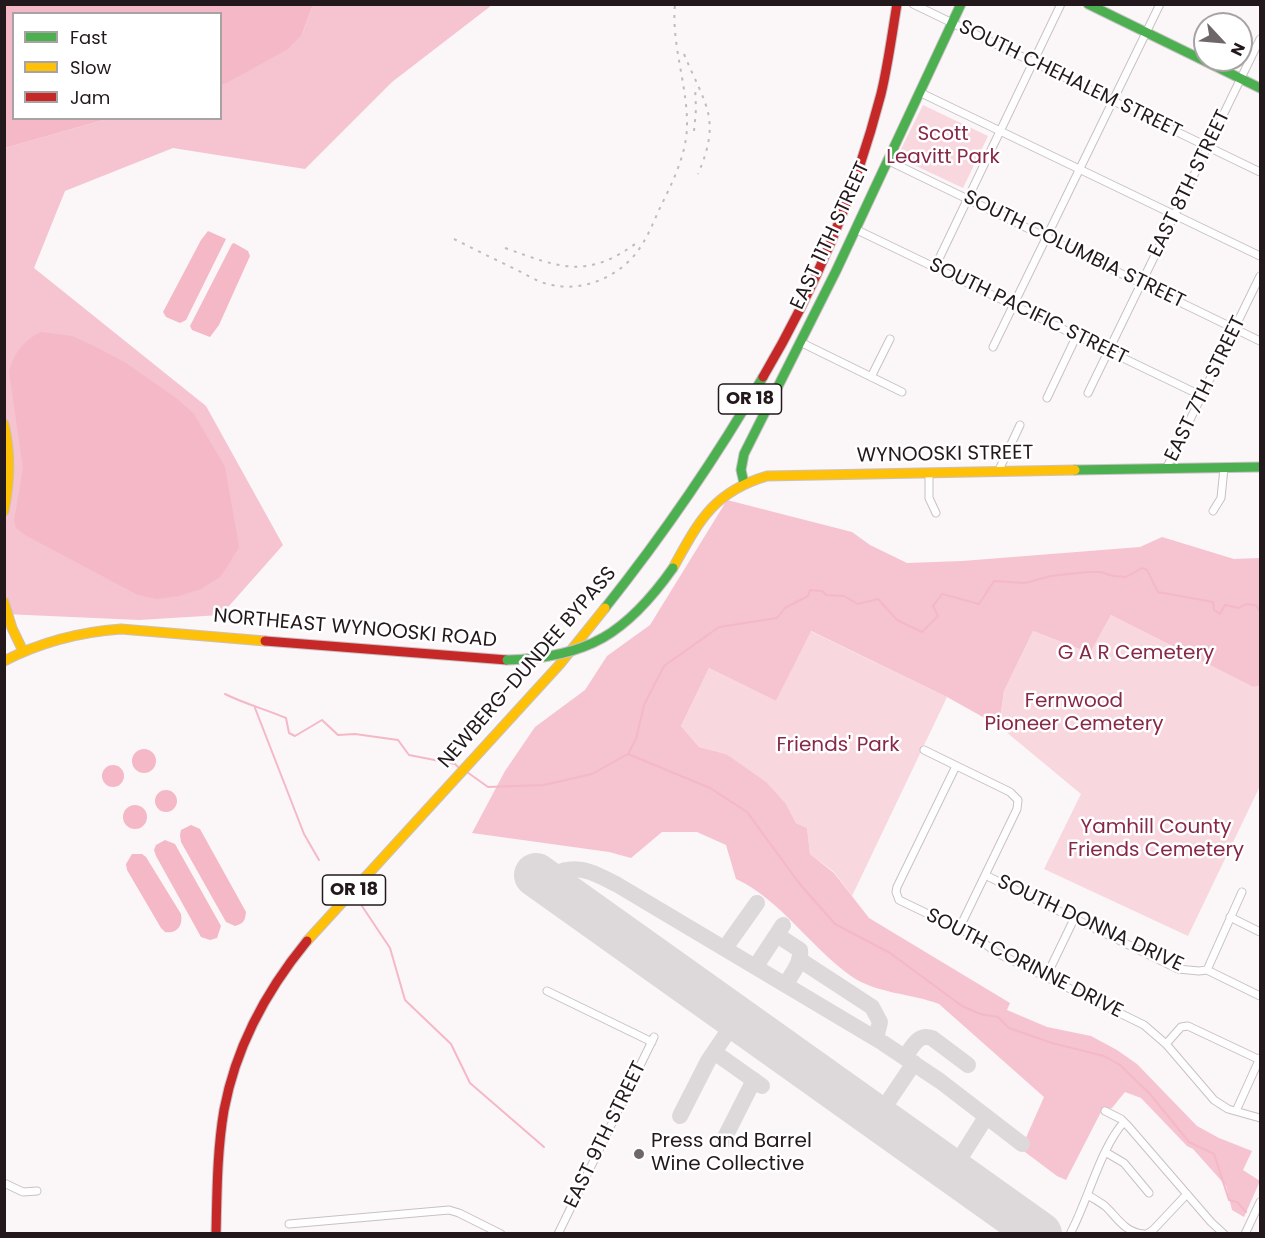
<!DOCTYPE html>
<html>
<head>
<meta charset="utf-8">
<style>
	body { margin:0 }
	#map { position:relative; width:1265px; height:1238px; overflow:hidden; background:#fbf6f8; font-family:Poppins,sans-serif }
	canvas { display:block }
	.frame { position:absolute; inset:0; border:6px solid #23181b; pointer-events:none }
	.legend { position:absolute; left:12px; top:12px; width:210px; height:108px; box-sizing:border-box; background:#fff; border:2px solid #a7a3a4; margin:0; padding:8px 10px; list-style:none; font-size:18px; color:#23181b }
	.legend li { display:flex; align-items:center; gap:12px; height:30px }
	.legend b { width:30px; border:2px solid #a7a3a4 }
	.north { position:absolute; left:1193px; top:12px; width:60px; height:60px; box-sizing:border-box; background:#fff; border:2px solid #a7a3a4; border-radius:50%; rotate:116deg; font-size:16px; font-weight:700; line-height:24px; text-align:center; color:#23181b }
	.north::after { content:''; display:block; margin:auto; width:21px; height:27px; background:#6f6668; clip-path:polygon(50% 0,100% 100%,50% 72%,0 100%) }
</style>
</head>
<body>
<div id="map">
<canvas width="1265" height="1238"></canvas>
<div class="frame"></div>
<ul class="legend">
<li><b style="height:8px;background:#4caf50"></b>Fast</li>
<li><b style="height:8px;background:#ffc107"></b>Slow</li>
<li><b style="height:8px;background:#c62828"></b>Jam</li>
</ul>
<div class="north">N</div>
</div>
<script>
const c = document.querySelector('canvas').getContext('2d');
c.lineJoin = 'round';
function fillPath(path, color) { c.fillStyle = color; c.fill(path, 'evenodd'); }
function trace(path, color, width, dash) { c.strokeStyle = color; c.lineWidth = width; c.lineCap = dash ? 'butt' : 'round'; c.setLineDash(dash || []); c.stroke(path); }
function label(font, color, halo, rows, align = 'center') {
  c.font = font + ' Poppins,sans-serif'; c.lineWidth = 5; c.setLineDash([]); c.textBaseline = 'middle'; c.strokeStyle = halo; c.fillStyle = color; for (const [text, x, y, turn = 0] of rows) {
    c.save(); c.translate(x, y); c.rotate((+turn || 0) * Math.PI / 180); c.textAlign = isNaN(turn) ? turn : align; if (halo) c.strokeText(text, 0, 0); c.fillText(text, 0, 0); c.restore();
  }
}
fillPath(new Path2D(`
	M 923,105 L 988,136 L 963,188 L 897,157 Z
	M 1111,615 L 1253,687 L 1260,686 L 1260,786 L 1188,936 L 1044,869 L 1081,794 L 999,726 L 1004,691 L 1033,631 L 1090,653 Z
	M 810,631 L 947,697 L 852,896 L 834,872 L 810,854 L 807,828 L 796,823 L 786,804 L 726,754 L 699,747 L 681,726 L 709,668 L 776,701 Z`), '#f9d7de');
fillPath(new Path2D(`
	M 313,5 L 492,5 L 392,82 L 305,169 L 173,148 L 65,191 L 34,268 L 206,406 L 283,545 L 221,615 L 139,620 L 5,614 L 5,148 L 107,119 L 220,118 L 221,86 L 302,34 Z
	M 727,500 L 852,532 L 870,545 L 907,563 L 962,561 L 1140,547 L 1162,537 L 1234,559 L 1260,558 L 1260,686 L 1253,687 L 1111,615 L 1090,653 L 1033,631 L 1004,691 L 999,726 L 947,697 L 811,631 L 776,701 L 709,668 L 681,726 L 699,747 L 726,754 L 766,782 L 786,804 L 796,823 L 807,828 L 810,854 L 834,873 L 869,918 L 1010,1003 L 1007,1010 L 1047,1027 L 1091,1036 L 1117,1050 L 1137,1064 L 1197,1126 L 1219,1138 L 1252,1151 L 1243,1170 L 1260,1181 L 1244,1217 L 1232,1210 L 1226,1186 L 1193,1149 L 1187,1146 L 1141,1098 L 1125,1092 L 1112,1108 L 1101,1112 L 1066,1180 L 1057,1176 L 1021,1149 L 1044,1097 L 939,1004 C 910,993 877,994 851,976 C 811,948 780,899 736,879 L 726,845 L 697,832 L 662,832 L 631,858 L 609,852 L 472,833 L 505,771 L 535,727 L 585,690 L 607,656 L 650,625 Z`), '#f5c4d0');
fillPath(new Path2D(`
	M 5,4 L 313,4 L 313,5 L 302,34 L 288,49 L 221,86 L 220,14 L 14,14 L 14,118 L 107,119 L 5,148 Z
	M 208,231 L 226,239 L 186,320 L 180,323 L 166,317 L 163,312 L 201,240 Z
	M 234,243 L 248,251 L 250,256 L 219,325 L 210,337 L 192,330 L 190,326 L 232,244 Z
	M 41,332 L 72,336 L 94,346 L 126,363 L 176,398 L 194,414 L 225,467 L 239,547 L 227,567 L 220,577 L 201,589 L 179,596 L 157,599 L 138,595 L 25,535 L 16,528 L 14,521 L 23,468 L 9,372 C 13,354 24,340 41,332 Z
	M132 761a12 12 0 1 1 24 0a12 12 0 1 1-24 0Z
	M102 776a11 11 0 1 1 22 0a11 11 0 1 1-22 0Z
	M155 801a11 11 0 1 1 22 0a11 11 0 1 1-22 0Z
	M123 817a12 12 0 1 1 24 0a12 12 0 1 1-24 0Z
	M 191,825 L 200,829 L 246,912 C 245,921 244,923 235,926 L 226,922 L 181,842 L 180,835 L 181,830 Z
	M 165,840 L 175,844 L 221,926 L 217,938 L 210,940 L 201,937 L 156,856 L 154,850 L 156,845 Z
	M 132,854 L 142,854 L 146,857 L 181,914 C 183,925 178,934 165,932 L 161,928 L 127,870 L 126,864 Z`), '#f5b8c6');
trace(new Path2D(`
	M 225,694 C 245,704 265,709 286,718 L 289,733 L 295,736 L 322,720 L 338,735 L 355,734 L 398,740 L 409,755 L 455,764 L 459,768
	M 255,708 L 304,834 L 319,860
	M 628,754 L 710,788 L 747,812 L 799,883 L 835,924 L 890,953 L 962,1006 L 980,1014 L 998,1017 L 1009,1028 L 1052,1043 L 1104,1056 L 1120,1065 L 1150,1094 L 1189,1142 L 1214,1154 L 1229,1200 L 1237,1202 L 1246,1212
	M 467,772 L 488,787 L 544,785 L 592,774 L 628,754 L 636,739 L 644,705 L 664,666 L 719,627 L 777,618 L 785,608 L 808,596 L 810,590 L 822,591 L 826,595 L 844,596 L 858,604 L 878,599 L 897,620 L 922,632 L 938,616 L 933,606 L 942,594 L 979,604 L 994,581 L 1025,583 L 1051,576 L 1087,572 L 1101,572 L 1113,576 L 1126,577 L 1142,568 L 1147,570 L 1158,592 L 1213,602 L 1214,610 L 1220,614 L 1225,605 L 1239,608 L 1246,604 L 1256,605 L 1260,612
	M 362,906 L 390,948 L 405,1000 L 451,1044 L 470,1083 L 544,1147`), '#f5b8c6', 2);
trace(new Path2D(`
	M 557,890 C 547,867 575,867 590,872 C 599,875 608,880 616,884 L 883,1043 L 940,1081 L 1022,1144
	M 777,935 L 800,950 C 802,962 792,973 786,984
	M 725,948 L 757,903
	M 800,960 L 872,1007 L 880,1022 L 876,1038
	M 756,966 L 783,925
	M 714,1052 L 762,1086
	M 905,1057 C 912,1047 918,1033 932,1038 L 968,1065
	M 680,1116 L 708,1061 L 737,1018
	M 877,1118 L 914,1063
	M 723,1141 L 754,1080
	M 952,1171 L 986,1117`), '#ddd9da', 16);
trace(new Path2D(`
	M 536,875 L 1040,1234`), '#ddd9da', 44);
const street = new Path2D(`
	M 913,4 L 1260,172
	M 919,92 L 1260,256
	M 887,160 L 1260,341
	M 855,229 L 1202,396
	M 935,267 L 1061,4
	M 800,342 L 902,392
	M 993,347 L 1160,4
	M 871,377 L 890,339
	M 1088,393 L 1260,39
	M 1047,398 L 1077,335
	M 1166,469 L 1260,276
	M 998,472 L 1020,425
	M 929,473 L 929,498 L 936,513
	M 1213,511 L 1221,498 L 1224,468
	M 924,750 L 1010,792 L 1018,800 L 1017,809 L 959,929
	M 956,766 L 897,887 L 896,892 L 899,900 L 976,937 L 997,953 L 1144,1025 L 1166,1044 L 1214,1100 L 1228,1109 L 1260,1118
	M 985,875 L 1178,969 L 1199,971 L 1207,970 L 1260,996
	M 1230,917 L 1260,932
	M 1207,970 L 1242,892
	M 1046,977 L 1074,919
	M 547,991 L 652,1042
	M 1166,1044 L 1181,1027 L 1188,1026 L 1260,1060
	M 1105,1111 L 1121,1119 L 1128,1126 L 1211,1222 L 1224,1234
	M 1236,1111 L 1260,1058
	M 1107,1153 L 1124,1163 L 1149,1193
	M 4,1183 L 23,1192 L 37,1191
	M 1088,1195 C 1094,1199 1100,1202 1105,1206 C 1117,1217 1125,1233 1144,1234
	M 289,1224 L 449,1210 L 459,1213 L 501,1234
	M 1071,1232 C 1088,1200 1101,1147 1124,1122
	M 558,1234 L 654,1037
	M 1147,1234 L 1153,1230 L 1187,1194
	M 1245,1234 L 1260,1202`);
const fast = new Path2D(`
	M 1088,4 L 1260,88
	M 1075,470 L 1260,467
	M 744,483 L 741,470 L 744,454 L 836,271 L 961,4
	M 605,608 C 663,535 716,458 763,377`);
const slow = new Path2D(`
	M 4,424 C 11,453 10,482 4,511
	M 673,568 C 699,521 713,492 767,476 L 1075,470
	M 4,602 L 12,628 L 23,651
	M 4,661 C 41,642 79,632 121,629 L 265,641
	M 307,941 L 560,664 L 605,608`);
const jam = new Path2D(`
	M 763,377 C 815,289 855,194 881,94 C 888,65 892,34 897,4
	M 265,641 L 507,660
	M 216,1234 C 217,1193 217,1151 224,1110 C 236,1046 266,991 307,941`);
trace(street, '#c9c1c3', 9);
trace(fast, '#c9c1c3', 11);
trace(slow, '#c9c1c3', 11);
trace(jam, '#c9c1c3', 11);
trace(street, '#fefefe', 7);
trace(fast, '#4caf50', 9);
trace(slow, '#ffc107', 9);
trace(jam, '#c62828', 9);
trace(new Path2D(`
	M 684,54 C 705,105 722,118 698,174
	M 694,131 L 696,109 L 695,86
	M 454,239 C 474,249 494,259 515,269 C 527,275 539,283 552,285 C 583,292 618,277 637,252 C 646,240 652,226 658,212 C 671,185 686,157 687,127 C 688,86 671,45 675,4
	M 505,248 C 561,268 588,280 639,241`), '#bfbcbd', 2, [3, 6]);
const fastBridge = new Path2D(`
	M 507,660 C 588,658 627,633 673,568`);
trace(fastBridge, '#c9c1c3', 11, []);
trace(fastBridge, '#4caf50', 9);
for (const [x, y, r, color] of [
	[639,1154,6,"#6f6668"]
]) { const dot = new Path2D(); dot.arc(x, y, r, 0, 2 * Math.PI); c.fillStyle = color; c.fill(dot); trace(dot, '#fff', 2); }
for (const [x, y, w] of [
	[750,399,63],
	[354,890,63]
]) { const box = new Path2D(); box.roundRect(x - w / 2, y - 15, w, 30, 4.5); c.fillStyle = '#fff'; c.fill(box); trace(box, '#23181b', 1.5); }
label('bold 18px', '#23181b', null, [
	["OR 18",750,399],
	["OR 18",354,890]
]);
label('20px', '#23181b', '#fff', [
	["SOUTH CHEHALEM STREET",1070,80,26],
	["EAST 8TH STREET",1190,184,-64],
	["EAST 11TH STREET",831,236,-65],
	["SOUTH COLUMBIA STREET",1074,250,26],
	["SOUTH PACIFIC STREET",1028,312,26],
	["EAST 7TH STREET",1206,389,-64],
	["WYNOOSKI STREET",945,455,-1],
	["NORTHEAST WYNOOSKI ROAD",355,629,5],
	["NEWBERG-DUNDEE BYPASS",528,668,-49],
	["SOUTH DONNA DRIVE",1090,924,25],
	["SOUTH CORINNE DRIVE",1024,964,27],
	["EAST 9TH STREET",606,1135,-64]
]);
label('20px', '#882847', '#fff', [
	["Scott",943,135],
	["Leavitt Park",943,158],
	["G A R Cemetery",1136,654],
	["Fernwood",1074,702],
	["Pioneer Cemetery",1074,725],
	["Friends' Park",838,746],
	["Yamhill County",1156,828],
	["Friends Cemetery",1156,851]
]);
label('20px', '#23181b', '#fff', [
	["Press and Barrel",651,1142],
	["Wine Collective",651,1165]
], 'left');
</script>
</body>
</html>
